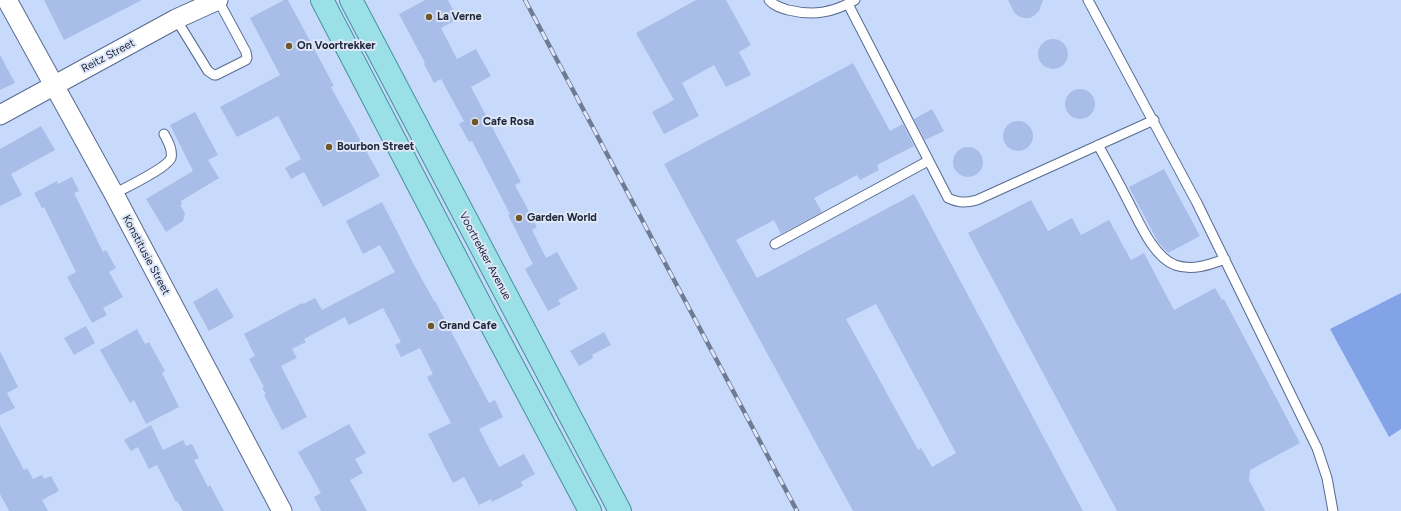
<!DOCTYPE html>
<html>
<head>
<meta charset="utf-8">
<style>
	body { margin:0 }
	canvas { display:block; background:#c8dafc }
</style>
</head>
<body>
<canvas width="1401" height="511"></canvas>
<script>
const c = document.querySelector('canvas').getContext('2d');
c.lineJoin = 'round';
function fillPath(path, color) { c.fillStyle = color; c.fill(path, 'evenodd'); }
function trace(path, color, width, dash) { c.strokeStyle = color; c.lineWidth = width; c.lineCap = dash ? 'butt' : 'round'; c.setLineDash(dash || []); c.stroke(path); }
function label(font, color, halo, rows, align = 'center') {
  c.font = font + ' Figtree,sans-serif'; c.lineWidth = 4; c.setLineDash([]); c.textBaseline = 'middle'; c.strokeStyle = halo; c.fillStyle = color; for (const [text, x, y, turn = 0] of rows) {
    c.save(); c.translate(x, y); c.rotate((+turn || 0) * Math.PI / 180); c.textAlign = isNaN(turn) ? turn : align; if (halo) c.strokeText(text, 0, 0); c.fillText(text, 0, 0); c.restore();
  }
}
fillPath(new Path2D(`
	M 1401,293 L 1401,429 L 1389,437 L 1330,329 Z`), '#82a3e5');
fillPath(new Path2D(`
	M 44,0 L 142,0 L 64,40 Z
	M 284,0 L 288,0 L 334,86 L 331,87 L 380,176 L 323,207 L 304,172 L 291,179 L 285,168 L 301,159 L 278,116 L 237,137 L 220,107 L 280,75 L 250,18 Z
	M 425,0 L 448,0 L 458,19 L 441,28 L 457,59 L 476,49 L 491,76 L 471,87 L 521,182 L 515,185 L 537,227 L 532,230 L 546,258 L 557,252 L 578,289 L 558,300 L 561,304 L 548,311 L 525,269 L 533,264 L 508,215 L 510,214 L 472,141 L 469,142 L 459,124 L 464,121 L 441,79 L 434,83 L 424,64 L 425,63 L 399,14 Z
	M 696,0 L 726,0 L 751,45 L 739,52 L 751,75 L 726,87 L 714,65 L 682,83 L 699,116 L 664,134 L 652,112 L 674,100 L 636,33 Z
	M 1008,0 L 1043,0 L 1039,11 L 1035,15 L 1030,18 L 1024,18 L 1018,16 L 1014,12 Z
	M1038 54a15 15 0 1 1 30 0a15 15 0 1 1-30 0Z
	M 0,55 L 15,83 L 0,90 Z
	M 853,63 L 890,131 L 903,124 L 914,146 L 877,165 L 879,170 L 860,180 L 857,175 L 814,198 L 822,212 L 781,234 L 774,220 L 736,240 L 757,278 L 914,194 L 1083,511 L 853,511 L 664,164 ZM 876,304 L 956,453 L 932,467 L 921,448 L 918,450 L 846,319 Z
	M1065 104a15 15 0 1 1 30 0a15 15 0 1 1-30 0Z
	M 932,109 L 944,131 L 925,140 L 914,119 Z
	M 195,112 L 218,155 L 208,160 L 219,178 L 181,201 L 182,204 L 180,205 L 185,213 L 183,221 L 166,232 L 146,199 L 193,171 L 170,125 Z
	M1003 136a15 15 0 1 1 30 0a15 15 0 1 1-30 0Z
	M 41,126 L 55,150 L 11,174 L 22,195 L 0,206 L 0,149 Z
	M953 162a15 15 0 1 1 30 0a15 15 0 1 1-30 0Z
	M 1164,169 L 1200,236 L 1168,253 L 1158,242 L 1129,187 Z
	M 72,177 L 79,191 L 74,193 L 103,252 L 106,250 L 116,268 L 109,272 L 123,297 L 103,308 L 107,315 L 92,323 L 67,277 L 76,272 L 44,207 L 42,208 L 34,193 L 57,181 L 58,184 Z
	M 1031,200 L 1048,231 L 1072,218 L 1081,235 L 1109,220 L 1131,260 L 1144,253 L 1174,310 L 1215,288 L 1222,300 L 1224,299 L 1300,443 L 1250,470 L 1249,480 L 1265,511 L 1117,511 L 968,233 Z
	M 382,202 L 413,263 L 434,301 L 435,301 L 489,403 L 495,400 L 503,417 L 479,429 L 499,467 L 524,454 L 535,474 L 521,482 L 523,486 L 492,502 L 491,499 L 479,505 L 464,477 L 453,483 L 428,434 L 451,423 L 427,377 L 433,374 L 420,348 L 401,357 L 395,345 L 401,342 L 383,308 L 349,325 L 345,317 L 304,339 L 306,342 L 292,349 L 297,358 L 281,366 L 307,417 L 282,430 L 264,395 L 266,394 L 262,388 L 264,387 L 249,359 L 255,356 L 244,334 L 302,303 L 303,304 L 315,298 L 322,310 L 395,272 L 380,245 L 363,254 L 346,221 Z
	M 217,288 L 234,317 L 209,331 L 193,302 Z
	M 86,326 L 95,343 L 74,355 L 64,338 Z
	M 137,329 L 145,344 L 149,342 L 165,371 L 162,373 L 179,407 L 146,424 L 134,400 L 130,403 L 100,350 Z
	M 604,332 L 611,345 L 592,355 L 593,358 L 579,366 L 570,351 Z
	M 0,351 L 18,387 L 7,393 L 15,408 L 0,415 Z
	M 349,424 L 366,453 L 355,459 L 363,473 L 350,480 L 367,511 L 321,511 L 314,497 L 321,493 L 298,452 Z
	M 0,425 L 24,470 L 27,468 L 33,479 L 42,475 L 44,479 L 51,476 L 59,491 L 42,500 L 48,511 L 9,511 L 0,494 Z
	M 151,425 L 163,450 L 183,440 L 186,446 L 192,444 L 199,458 L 194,460 L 208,487 L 210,485 L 224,511 L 183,511 L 177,501 L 176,502 L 157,465 L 149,469 L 138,447 L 131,451 L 124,440 Z`), '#a8bde7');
const lane = new Path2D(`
	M 769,0 C 774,6 781,8 788,10 C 813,16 833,13 855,0
	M 1088,0 L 1197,203 L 1317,448 L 1327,478 L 1333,511
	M 848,4 L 948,198 C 959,203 965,203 977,200 L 1154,120
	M 176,19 L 208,71 L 214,75 L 216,75 L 246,60 L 247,58 L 246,52 L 218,0
	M 1098,145 C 1108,163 1118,181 1127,199 C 1138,219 1152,256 1175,265 C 1192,271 1209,265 1225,259
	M 114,194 C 125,188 167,168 171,158 C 173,150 168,141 164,134
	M 775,244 L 928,161`);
const street = new Path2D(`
	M 7,0 L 114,194 L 282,511
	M 0,115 L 176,19 L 218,0`);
const primary = new Path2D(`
	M 322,0 L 488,319 L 590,511
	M 351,0 L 620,511`);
trace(lane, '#576a8f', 11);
trace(street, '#576a8f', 21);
trace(primary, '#44929e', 24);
trace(lane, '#fff', 9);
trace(street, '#fff', 19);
trace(primary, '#9be0e6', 22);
const rail = new Path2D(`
	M 525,0 L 797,511`);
trace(rail, '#6e7b93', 4.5);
trace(rail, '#dde6f8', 3, [9]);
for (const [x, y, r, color] of [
	[429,17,4,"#6f5728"],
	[289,46,4,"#6f5728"],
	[475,122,4,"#6f5728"],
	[329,147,4,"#6f5728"],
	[519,218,4,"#6f5728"],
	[431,326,4,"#6f5728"]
]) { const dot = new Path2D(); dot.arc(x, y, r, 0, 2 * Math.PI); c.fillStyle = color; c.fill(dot); trace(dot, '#dde6f8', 1.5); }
label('bold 11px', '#202838', '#dde6f8', [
	["La Verne",437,17],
	["On Voortrekker",297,46],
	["Cafe Rosa",483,122],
	["Bourbon Street",337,147],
	["Garden World",527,218],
	["Grand Cafe",439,326]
], 'left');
label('11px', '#202838', '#dde6f8', [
	["Reitz Street",108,56,-28],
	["Konstitusie Street",146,255,62],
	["Voortrekker Avenue",485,256,62]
]);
</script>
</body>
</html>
